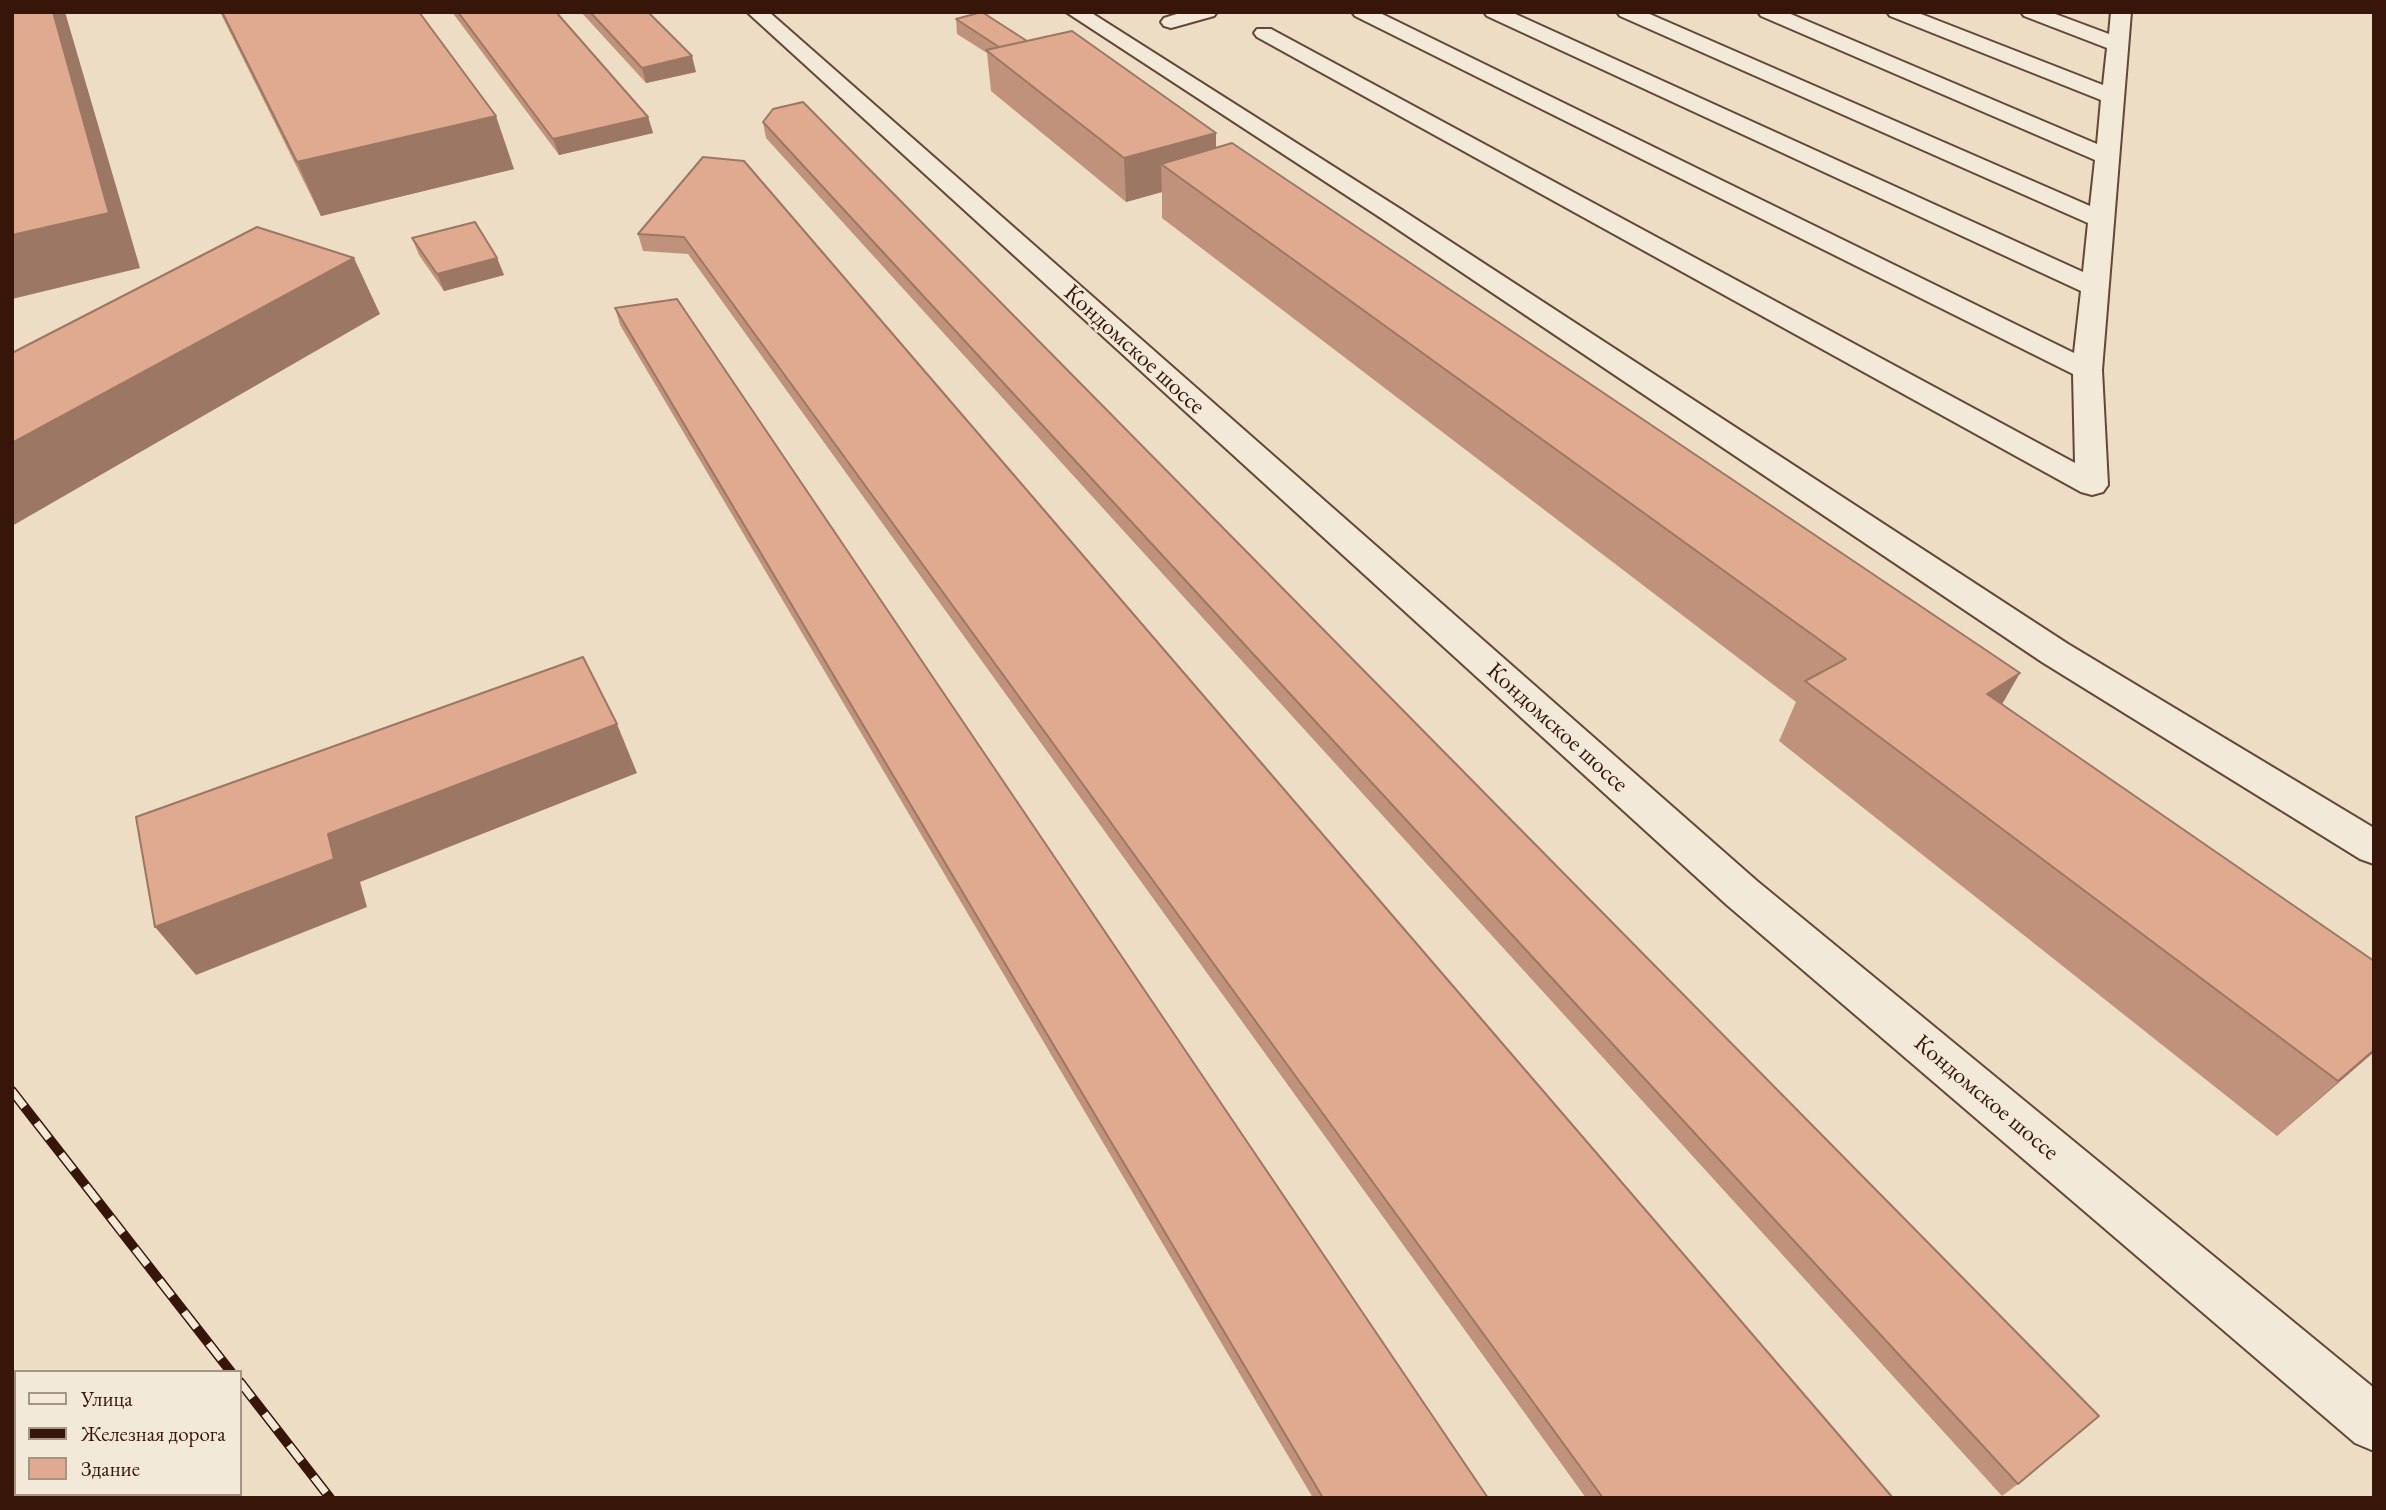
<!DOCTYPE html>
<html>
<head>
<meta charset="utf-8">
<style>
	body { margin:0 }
	#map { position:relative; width:2386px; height:1510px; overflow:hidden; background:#edddc4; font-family:"EB Garamond",serif }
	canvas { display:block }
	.frame { position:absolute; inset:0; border:14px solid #371508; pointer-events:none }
	.legend { position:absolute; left:14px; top:1370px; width:228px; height:126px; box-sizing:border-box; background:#f3e9d9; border:2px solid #a89485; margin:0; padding:9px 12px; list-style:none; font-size:21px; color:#371508 }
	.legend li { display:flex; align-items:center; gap:14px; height:35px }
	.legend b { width:35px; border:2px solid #a89485 }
</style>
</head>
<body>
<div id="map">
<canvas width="2386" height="1510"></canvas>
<div class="frame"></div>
<ul class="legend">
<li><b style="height:9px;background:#f3e9d9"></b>Улица</li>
<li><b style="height:9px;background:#371508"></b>Железная дорога</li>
<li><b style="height:19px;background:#dfaa8f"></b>Здание</li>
</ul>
</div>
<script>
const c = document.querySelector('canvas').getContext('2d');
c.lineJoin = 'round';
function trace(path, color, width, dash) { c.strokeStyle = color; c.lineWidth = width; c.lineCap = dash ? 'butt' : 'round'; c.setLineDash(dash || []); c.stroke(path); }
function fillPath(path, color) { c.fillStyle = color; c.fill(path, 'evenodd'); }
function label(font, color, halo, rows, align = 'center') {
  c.font = font + ' "EB Garamond",serif'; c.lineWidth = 5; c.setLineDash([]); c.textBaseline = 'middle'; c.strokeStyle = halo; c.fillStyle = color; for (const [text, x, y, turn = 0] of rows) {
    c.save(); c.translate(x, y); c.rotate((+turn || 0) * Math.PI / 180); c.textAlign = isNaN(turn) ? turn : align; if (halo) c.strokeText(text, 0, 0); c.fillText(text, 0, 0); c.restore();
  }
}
const service = new Path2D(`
	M 1066,12 L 1090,12 L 1402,210 L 2068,644 L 2374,828 L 2374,864 L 2360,859 L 2042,662 L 1384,220 Z
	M 1183,12 L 1217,12 L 1214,16 L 1171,28 L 1164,26 L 1161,22 L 1164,18 Z
	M 1352,12 L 1378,12 L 2074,353 L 2081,291 L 1487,16 L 1484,12 L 1511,12 L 2083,272 L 2088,223 L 1620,16 L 1617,12 L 1645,12 L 2090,206 L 2095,160 L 1761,16 L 1758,12 L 1786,12 L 2097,144 L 2101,100 L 1890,16 L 1887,12 L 1916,12 L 2103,85 L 2107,48 L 2024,16 L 2021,12 L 2050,12 L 2109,34 L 2111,12 L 2131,12 L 2102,370 L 2108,485 L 2103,492 L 2092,495 L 2081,492 L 1257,37 L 1254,33 L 1257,29 L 1271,29 L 2075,463 L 2073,374 L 1355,16 Z`);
const tertiary = new Path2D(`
	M 747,12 L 769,12 L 1757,881 L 2374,1388 L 2374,1451 L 2355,1443 L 1727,905 Z`);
trace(service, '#644737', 4);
trace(tertiary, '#644737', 4);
fillPath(service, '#f3e9d9');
fillPath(tertiary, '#f3e9d9');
const rail = new Path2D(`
	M 12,1091 L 231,1372
	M 240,1382 L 330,1498`);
trace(rail, '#371508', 10);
trace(rail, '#f3e9d9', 7, [20]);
fillPath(new Path2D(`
	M 220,12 L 419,12 L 514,169 L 321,216 Z
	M 452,12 L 556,12 L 648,117 L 653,133 L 559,155 Z
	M 581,12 L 648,12 L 696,72 L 646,83 Z
	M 956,19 L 1027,41 L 1216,148 L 2002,704 L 2374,961 L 2374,1052 L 2277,1136 L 1779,741 L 1796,702 L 1162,218 L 1162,192 L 1126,202 L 991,91 L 987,53 L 957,34 Z
	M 763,122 L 2018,1484 L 2002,1496 L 766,138 Z
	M 703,157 L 1893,1498 L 1586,1498 L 688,254 L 643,251 L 638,234 Z
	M 412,238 L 497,258 L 504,275 L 444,291 L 419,255 Z
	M 615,308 L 1488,1498 L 1313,1498 L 620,325 Z`), '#c0927b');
fillPath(new Path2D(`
	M 53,12 L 65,12 L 140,268 L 12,299 L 12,235 Z
	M 692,56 L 696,72 L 646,83 L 642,68 Z
	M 496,116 L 514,169 L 321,216 L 297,162 Z
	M 648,117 L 653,133 L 559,155 L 553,139 Z
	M 1216,133 L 1216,177 L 1161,164 L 1162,192 L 1126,202 L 1124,158 Z
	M 354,258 L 380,314 L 12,526 L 12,443 Z
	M 497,258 L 504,275 L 444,291 L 437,274 Z
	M 2020,673 L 1985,734 L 1987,694 Z
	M 617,724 L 637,773 L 360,882 L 367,907 L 196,975 L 155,927 L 328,834 Z
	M 2374,1050 L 2374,1052 L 2368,1057 L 2277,1136 Z`), '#9c7764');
const building = new Path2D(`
	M 12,12 L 53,12 L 109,213 L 12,235 Z
	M 222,12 L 419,12 L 496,116 L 297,162 Z
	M 458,12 L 556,12 L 648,117 L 553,139 Z
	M 590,12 L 648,12 L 692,56 L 642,68 Z
	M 982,12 L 1027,41 L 999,47 L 956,19 Z
	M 1072,31 L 1216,133 L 1124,158 L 986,50 Z
	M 803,102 L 2099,1416 L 2018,1484 L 763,122 L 773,109 Z
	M 1232,143 L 2020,673 L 1987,694 L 2374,961 L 2374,1050 L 2338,1081 L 1805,681 L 1846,659 L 1161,164 Z
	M 703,157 L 744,161 L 1893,1498 L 1603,1498 L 684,237 L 638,234 Z
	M 475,222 L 497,258 L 437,274 L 412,238 Z
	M 257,227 L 354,258 L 12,443 L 12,353 Z
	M 677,299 L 1488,1498 L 1323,1498 L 615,308 Z
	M 583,657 L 617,724 L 328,834 L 334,859 L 155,927 L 136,817 Z`);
fillPath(building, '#dfaa8f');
trace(building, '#9c7764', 2);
label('24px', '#371508', '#f3e9d9', [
	["Кондомское шоссе",1134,350,42],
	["Кондомское шоссе",1557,728,42],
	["Кондомское шоссе",1986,1098,40]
]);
</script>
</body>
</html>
